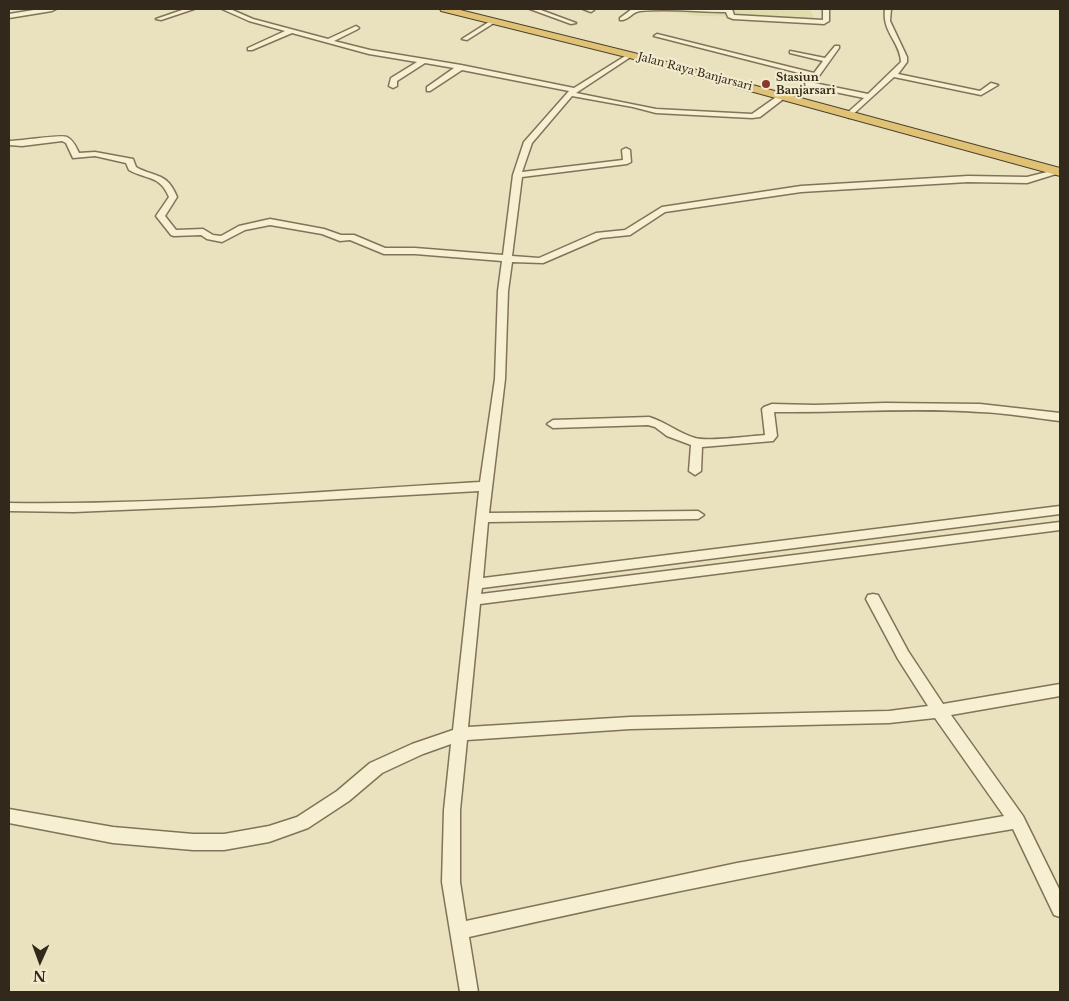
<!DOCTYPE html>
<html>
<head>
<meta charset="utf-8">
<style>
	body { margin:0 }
	#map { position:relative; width:1069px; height:1001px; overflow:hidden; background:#eae2bf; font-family:"Libre Baskerville",serif }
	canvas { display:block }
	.frame { position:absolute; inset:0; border:10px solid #32291c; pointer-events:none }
	.north { position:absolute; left:15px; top:936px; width:50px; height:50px; -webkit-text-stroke:4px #f2ebce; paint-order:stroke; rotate:182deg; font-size:14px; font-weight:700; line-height:20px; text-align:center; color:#32291c }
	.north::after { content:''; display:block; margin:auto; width:18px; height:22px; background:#32291c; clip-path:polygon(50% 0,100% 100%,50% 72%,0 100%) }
</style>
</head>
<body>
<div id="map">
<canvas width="1069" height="1001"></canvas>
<div class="frame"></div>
<div class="north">N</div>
</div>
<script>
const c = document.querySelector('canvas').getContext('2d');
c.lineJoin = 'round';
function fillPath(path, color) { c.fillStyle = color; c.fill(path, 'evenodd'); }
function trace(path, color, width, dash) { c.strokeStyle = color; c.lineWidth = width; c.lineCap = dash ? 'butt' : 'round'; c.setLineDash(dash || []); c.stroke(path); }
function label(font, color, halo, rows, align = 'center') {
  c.font = font + ' "Libre Baskerville",serif'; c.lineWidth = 4.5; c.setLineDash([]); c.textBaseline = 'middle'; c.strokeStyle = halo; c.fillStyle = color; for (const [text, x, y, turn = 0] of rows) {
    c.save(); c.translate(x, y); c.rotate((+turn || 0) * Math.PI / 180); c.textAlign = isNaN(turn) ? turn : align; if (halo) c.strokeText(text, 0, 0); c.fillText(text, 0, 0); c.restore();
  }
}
fillPath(new Path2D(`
	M 651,9 L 810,9 L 814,18 L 699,16 Z`), '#dfdcad');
const minor = new Path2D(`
	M 185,9 L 194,9 L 161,20 L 156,19 Z
	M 222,9 L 230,9 L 253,19 L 328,39 L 356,26 L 359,28 L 358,29 L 334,41 L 370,50 L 461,65 L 574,88 L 630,53 L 632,54 L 632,56 L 576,93 L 656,109 L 752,114 L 779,95 L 786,97 L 760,117 L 752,118 L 656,113 L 633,107 L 572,96 L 532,143 L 522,172 L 623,160 L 622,150 L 626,148 L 630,150 L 631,162 L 627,164 L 522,177 L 512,256 L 539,258 L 596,233 L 625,230 L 662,207 L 801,186 L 968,176 L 1027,177 L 1059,169 L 1059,173 L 1027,183 L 968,182 L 801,192 L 665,212 L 630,235 L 601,238 L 543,263 L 512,262 L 508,291 L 505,379 L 489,513 L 698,511 L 704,515 L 698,519 L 488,522 L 483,578 L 1060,506 L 1060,514 L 482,588 L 481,594 L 1060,522 L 1060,530 L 480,604 L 468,727 L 630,717 L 889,711 L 928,706 L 898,659 L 866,599 L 868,595 L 873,594 L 878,595 L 908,651 L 943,704 L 1060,684 L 1060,696 L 951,715 L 1023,816 L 1060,891 L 1060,917 L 1054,915 L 1013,829 C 830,859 649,896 469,937 L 478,992 L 460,992 L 442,882 L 444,810 L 451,744 L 423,754 L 382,773 L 349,801 L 308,828 L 269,842 L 224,850 L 193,850 L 113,843 L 9,823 L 9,809 L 113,827 L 193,834 L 224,834 L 269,826 L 297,817 L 337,791 L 370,763 L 412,744 L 453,730 L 479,491 L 214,506 L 74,512 L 9,511 L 9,503 C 166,505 324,491 480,482 L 495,379 L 498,291 L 502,261 L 415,254 L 384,254 L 350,240 L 340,241 L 322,234 L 270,225 L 245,230 L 222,242 L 207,239 L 201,235 L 174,236 L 171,235 L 156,216 L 169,197 C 160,175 147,180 129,170 L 126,163 L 95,156 L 73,158 L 66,143 L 62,141 L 22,146 L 9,145 L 9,141 C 20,141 62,134 67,137 C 74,141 76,147 79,153 L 95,152 L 133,159 L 136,167 C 156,178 167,172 177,197 L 165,216 L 176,230 L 203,229 L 213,235 L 221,236 L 239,226 L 270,219 L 324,229 L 341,235 L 354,235 L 385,248 L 415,248 L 503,255 L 513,175 L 524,142 L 569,91 L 462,70 L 430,91 L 427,91 L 427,87 L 454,68 L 425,63 L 397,81 L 397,86 L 393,88 L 389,86 L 391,78 L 417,62 L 369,54 L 292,33 L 252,50 L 248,50 L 248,48 L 285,31 L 249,21 ZM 935,718 L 1004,816 L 737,863 L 466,921 L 460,882 L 460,810 L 467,740 L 630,729 L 889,723 Z
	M 530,9 L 538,9 L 576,23 L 571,24 Z
	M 583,9 L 593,9 L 594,10 L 591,12 Z
	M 632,9 L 732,9 L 734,15 L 823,20 L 823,9 L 829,9 L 829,21 L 824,24 L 733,19 L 728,17 L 726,12 C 698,12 669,8 640,11 C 632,12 628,21 620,20 L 620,18 Z
	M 885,9 L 891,9 L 890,21 L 907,57 L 907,62 L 898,74 L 980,91 L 991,83 L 998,85 L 981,95 L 894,77 L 849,118 L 845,116 L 846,114 L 864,98 L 806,86 L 805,84 L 811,76 L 654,36 L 657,34 L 814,73 L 823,61 L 790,53 L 790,51 L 825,58 L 835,46 L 839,46 L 839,48 L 814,83 L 868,94 L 901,62 C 900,41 882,33 885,9 Z
	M 492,20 L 497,21 L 467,40 L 462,39 Z
	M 885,403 L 980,404 L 1060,413 L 1060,421 C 1034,418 1007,413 980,412 C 912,407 843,413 774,412 L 777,436 L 773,441 L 702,447 L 701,471 L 695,475 L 689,471 L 691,445 L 667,436 L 655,427 L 648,425 L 553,428 L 547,424 L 553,420 L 649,417 C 666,422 678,433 695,438 C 705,442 751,436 765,435 L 762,409 L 764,407 L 772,404 L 815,405 Z`);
const tertiary = new Path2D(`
	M 40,9 L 56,9 L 52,11 L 9,18 L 9,14 Z`);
const trunk = new Path2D(`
	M 440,9 L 456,9 L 634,53 L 1060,168 L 1060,176 L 626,57 L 441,11 Z`);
trace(minor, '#817359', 3);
trace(tertiary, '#817359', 3);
trace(trunk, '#4f412d', 2);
fillPath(minor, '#f6efd1');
fillPath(tertiary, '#f6efd1');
fillPath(trunk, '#e0c276');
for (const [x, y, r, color] of [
	[766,84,5,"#8c372d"]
]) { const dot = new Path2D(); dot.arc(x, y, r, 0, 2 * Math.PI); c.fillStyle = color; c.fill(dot); trace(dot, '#f2ebce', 2); }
label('11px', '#32291c', '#f2ebce', [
	["Jalan Raya Banjarsari",695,72,15]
]);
label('bold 11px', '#32291c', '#f2ebce', [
	["Stasiun",776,78],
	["Banjarsari",776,91]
], 'left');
</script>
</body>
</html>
